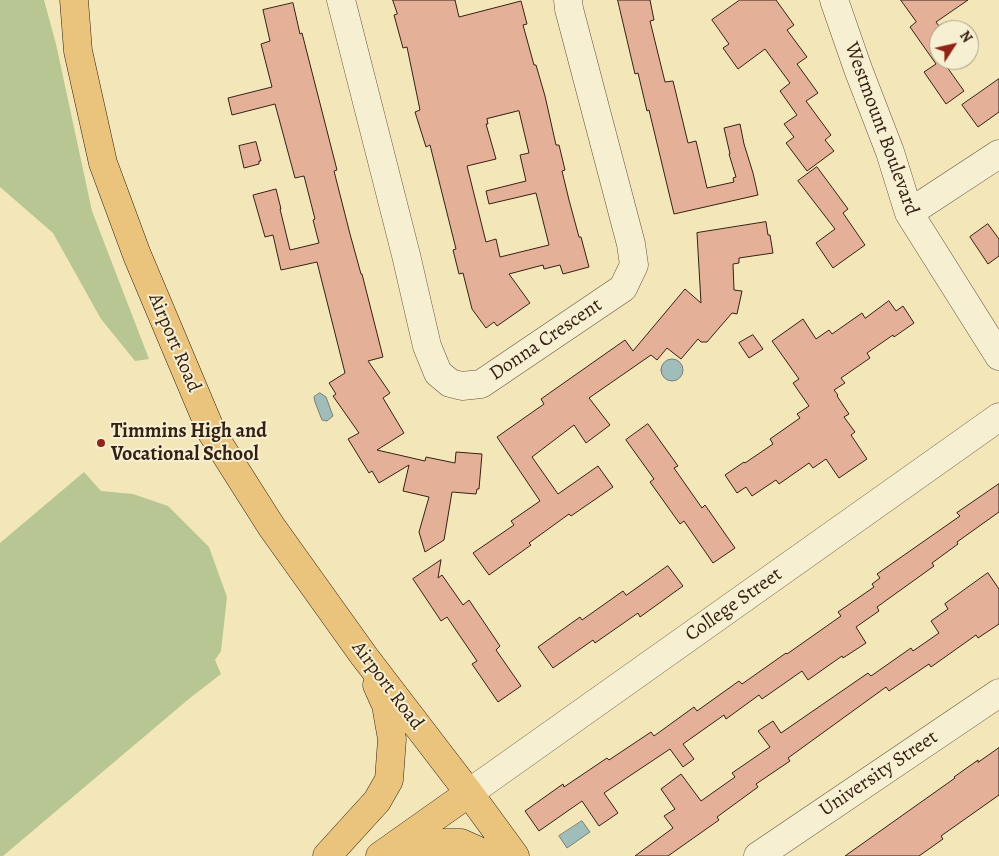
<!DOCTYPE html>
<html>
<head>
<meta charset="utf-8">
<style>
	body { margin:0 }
	#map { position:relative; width:999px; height:856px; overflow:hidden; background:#f3e7b9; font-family:Alegreya,serif }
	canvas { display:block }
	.north { position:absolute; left:929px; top:20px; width:50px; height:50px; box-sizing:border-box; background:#f7efd2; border:1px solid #a99d86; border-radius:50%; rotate:55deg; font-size:14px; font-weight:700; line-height:20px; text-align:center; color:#352114 }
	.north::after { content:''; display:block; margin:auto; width:18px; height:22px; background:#8f2418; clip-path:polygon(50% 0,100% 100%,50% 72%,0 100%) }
</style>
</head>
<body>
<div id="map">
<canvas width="999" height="856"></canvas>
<div class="north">N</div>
</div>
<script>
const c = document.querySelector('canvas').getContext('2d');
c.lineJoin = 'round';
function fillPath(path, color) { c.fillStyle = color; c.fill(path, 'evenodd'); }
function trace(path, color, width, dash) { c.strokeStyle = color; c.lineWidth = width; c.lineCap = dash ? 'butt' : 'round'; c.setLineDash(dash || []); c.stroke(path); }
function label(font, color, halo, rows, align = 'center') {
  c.font = font + ' Alegreya,serif'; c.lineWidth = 4; c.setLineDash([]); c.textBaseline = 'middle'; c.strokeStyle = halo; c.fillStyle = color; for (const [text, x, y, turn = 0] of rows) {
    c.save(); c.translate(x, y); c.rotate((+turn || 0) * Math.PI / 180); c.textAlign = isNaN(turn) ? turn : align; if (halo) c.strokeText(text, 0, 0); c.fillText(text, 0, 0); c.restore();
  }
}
fillPath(new Path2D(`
	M 0,0 L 44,0 L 56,44 L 92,211 L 149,359 L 135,361 L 101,319 L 53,233 L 0,187 Z
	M 84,472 L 101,491 L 133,494 L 168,506 L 209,547 L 227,597 L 221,651 L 215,660 L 221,674 L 190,698 L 3,856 L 0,856 L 0,543 Z`), '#b7c692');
const water = new Path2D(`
	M661 370a11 11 0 1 1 22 0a11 11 0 1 1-22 0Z
	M 320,393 L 326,397 L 333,416 L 327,421 L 322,420 L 315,402 L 314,397 Z
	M 582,821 L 590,832 L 567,848 L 559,836 Z`);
fillPath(water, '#a1bdba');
trace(water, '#767f78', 1);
const building = new Path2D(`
	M 393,0 L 455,0 L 459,17 L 521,1 L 527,24 L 523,25 L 534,65 L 536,65 L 545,96 L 556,145 L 559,145 L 565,170 L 562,171 L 569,200 L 579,237 L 581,237 L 589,267 L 563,274 L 560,265 L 544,269 L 543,265 L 509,274 L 530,303 L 497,326 L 494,322 L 486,328 L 472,309 L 463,273 L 459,274 L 453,250 L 456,249 L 430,145 L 426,147 L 415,112 L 420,110 L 407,47 L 403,48 L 394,15 L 397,14 ZM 519,111 L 529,153 L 520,155 L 526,181 L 486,191 L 489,204 L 536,193 L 549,245 L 500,257 L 496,239 L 486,242 L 467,166 L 496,159 L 486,124 L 488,124 L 487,119 Z
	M 618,0 L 650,0 L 654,20 L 650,21 L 665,82 L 673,81 L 688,143 L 696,141 L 707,188 L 734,182 L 733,178 L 736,177 L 729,154 L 730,154 L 724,128 L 740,124 L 744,144 L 753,173 L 758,195 L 674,214 L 649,110 L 647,111 L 638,73 L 635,74 L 627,40 Z
	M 740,0 L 776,0 L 794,25 L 787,30 L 807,57 L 797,64 L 818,93 L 806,101 L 831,135 L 825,140 L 834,151 L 807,171 L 786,143 L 794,137 L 784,124 L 797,115 L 780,91 L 790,83 L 765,49 L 738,69 L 723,48 L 729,44 L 712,20 Z
	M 901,0 L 968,0 L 936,22 L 939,26 L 939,62 L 942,60 L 964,91 L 946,104 L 924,72 L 936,64 L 910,27 L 916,22 Z
	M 293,3 L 300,34 L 302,33 L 337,170 L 334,171 L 350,234 L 361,274 L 362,274 L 383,357 L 368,361 L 390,393 L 383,398 L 404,433 L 377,450 L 425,461 L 426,457 L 455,463 L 456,452 L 482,454 L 479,489 L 477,489 L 476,494 L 452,492 L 444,540 L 425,552 L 419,532 L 429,497 L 403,491 L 409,465 L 379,483 L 372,471 L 369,473 L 348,439 L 359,433 L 333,396 L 336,394 L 329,383 L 345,373 L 317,262 L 281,270 L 273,235 L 265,237 L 253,195 L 276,189 L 281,209 L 280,209 L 290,250 L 319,243 L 313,220 L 315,219 L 304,176 L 295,178 L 275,104 L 232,115 L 228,98 L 272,87 L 261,44 L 270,41 L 263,10 Z
	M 999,79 L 999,112 L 978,127 L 962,105 Z
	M 256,142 L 261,161 L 259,161 L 259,164 L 244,168 L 239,146 Z
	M 817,167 L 848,209 L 843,213 L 865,245 L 833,268 L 816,243 L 835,229 L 798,181 Z
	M 766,222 L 768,235 L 770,235 L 773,253 L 739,258 L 739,263 L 733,264 L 734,290 L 742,291 L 737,314 L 732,313 L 707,342 L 701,342 L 698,339 L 681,359 L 667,348 L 657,360 L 651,355 L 589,398 L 610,425 L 586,443 L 574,425 L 532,457 L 558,494 L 598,466 L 613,487 L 571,516 L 569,514 L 529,543 L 531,545 L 489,575 L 473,553 L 514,525 L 511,521 L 540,501 L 497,437 L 544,404 L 541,399 L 625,340 L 633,351 L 685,289 L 701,303 L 697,233 Z
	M 988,224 L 999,239 L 999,256 L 988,264 L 970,237 Z
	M 889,301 L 896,311 L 903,306 L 914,323 L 894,337 L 893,335 L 867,353 L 870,358 L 841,378 L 845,383 L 834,390 L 838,395 L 837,396 L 849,414 L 844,417 L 855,432 L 851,435 L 867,459 L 839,478 L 826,459 L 813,468 L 809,463 L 779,484 L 776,480 L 752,496 L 746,487 L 737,493 L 725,475 L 744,462 L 745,463 L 773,444 L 770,439 L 800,418 L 797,414 L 809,406 L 793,383 L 799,379 L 772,341 L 803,319 L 816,339 L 829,330 L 832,334 L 862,313 L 865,318 Z
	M 753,335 L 763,349 L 749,358 L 739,343 Z
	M 648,424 L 678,466 L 674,468 L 702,508 L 705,505 L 735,548 L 713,563 L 684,521 L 680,524 L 650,482 L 654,479 L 626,440 Z
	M 999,484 L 999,512 L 957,542 L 958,544 L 932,563 L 934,566 L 877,607 L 879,611 L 856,627 L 866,643 L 843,658 L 842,656 L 808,680 L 802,671 L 762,699 L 759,695 L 726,719 L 724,715 L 683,744 L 694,759 L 683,767 L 670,749 L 604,793 L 618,813 L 599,826 L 582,801 L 539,831 L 525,811 L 563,784 L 564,787 L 607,758 L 609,760 L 651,732 L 654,736 L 694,707 L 697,711 L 739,681 L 742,684 L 786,653 L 787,654 L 841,616 L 838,612 L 874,587 L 872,584 L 880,578 L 877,574 L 960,516 L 957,513 Z
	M 441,560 L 438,578 L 442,575 L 463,605 L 469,600 L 500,646 L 496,650 L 521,686 L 498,702 L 472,664 L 477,661 L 447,617 L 441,621 L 413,579 Z
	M 668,566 L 683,586 L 640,617 L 638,613 L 595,643 L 593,640 L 553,668 L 538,647 L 580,617 L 582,620 L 623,591 L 626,595 Z
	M 988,573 L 999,589 L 999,624 L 978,638 L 976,635 L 931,667 L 929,664 L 889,691 L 886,687 L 788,758 L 790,761 L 756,784 L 758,787 L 717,817 L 719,820 L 668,856 L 635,856 L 673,828 L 664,816 L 675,809 L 661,789 L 681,774 L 701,801 L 735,777 L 732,773 L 770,747 L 758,731 L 773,721 L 781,733 L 868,673 L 871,676 L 911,648 L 913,651 L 939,633 L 931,621 L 948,609 L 945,604 Z
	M 999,748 L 999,795 L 941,836 L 943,839 L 919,856 L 845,856 L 955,778 L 954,777 L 978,760 L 978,762 Z`);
fillPath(building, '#e4b198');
trace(building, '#352114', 1);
const minor = new Path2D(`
	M 341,0 L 406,255 L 427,346 L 438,373 L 450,383 L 462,386 L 481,384 L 623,288 L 634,265 L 631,244 L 569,9 L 568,0
	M 834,0 L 858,69 L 890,152 L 909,213 L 999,356
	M 909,213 L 999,154
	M 469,793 L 999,417
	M 758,856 L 999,693`);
const major = new Path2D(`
	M 74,0 L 78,51 L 103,163 L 137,255 L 212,433 L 271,526 L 364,656 L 469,793 L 515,856
	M 394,854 L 432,843 L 461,843 L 490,856
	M 327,856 L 377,801 L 389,780 L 392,739 L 386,705 L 377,685
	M 380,856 L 469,793`);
trace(minor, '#64523d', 29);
trace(major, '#352114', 29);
trace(minor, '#f7efd2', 28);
trace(major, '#eac47c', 28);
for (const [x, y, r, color] of [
	[101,443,5,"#8f2418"]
]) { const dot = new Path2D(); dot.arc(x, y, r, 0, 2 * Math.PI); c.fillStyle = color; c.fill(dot); trace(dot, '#f7efd2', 2); }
label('20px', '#352114', '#f7efd2', [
	["Westmount Boulevard",881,129,70],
	["Donna Crescent",546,340,-34],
	["Airport Road",174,343,67],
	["College Street",734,605,-35],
	["Airport Road",387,686,53],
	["University Street",879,774,-34]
]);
label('bold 20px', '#352114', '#f7efd2', [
	["Timmins High and",111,432],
	["Vocational School",111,455]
], 'left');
</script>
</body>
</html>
